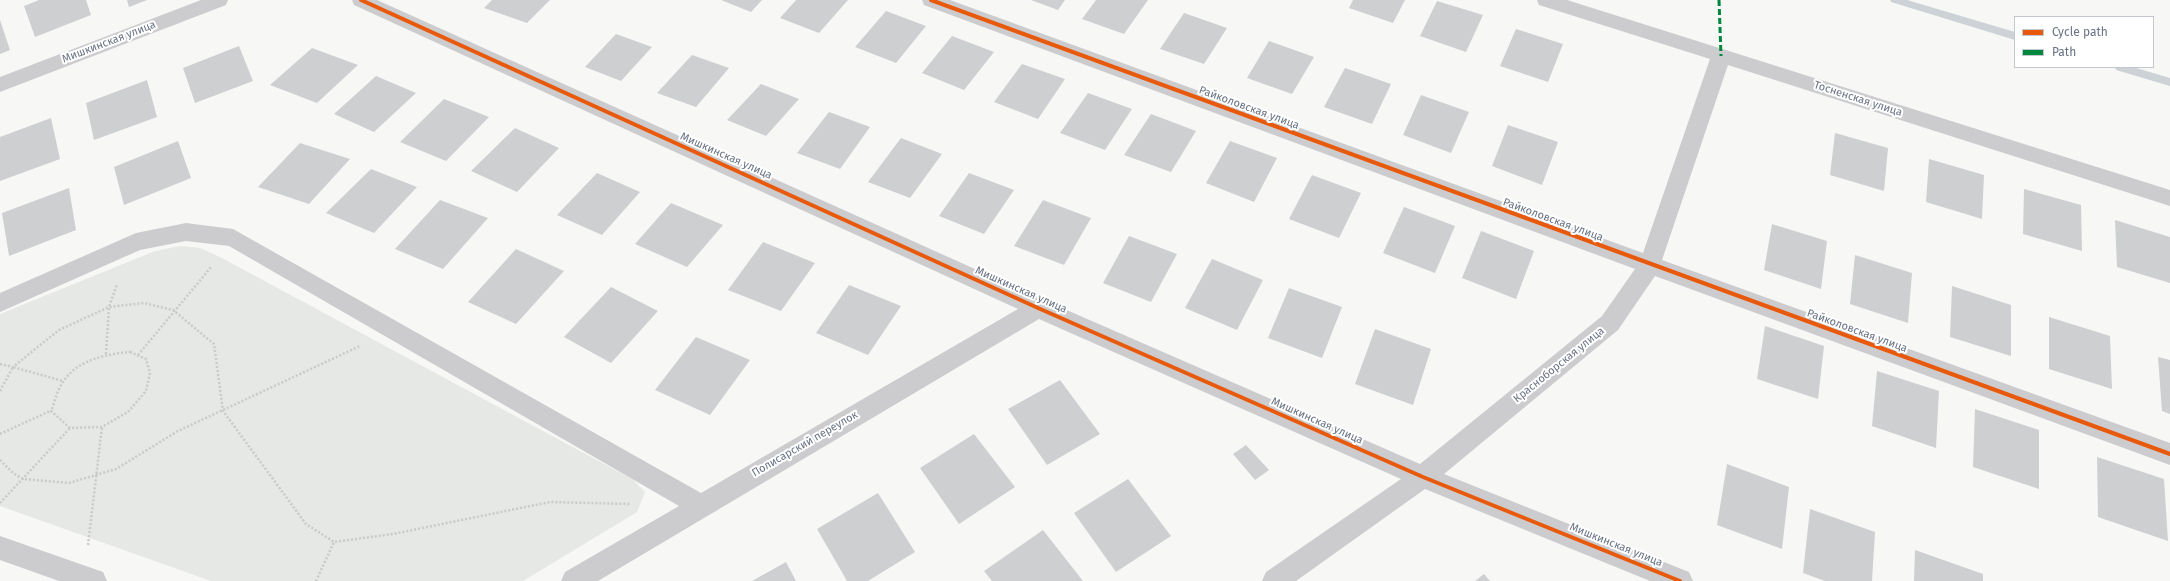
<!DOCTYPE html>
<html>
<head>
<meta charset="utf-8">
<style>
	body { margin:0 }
	#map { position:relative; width:2170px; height:581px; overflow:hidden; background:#f7f7f6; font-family:"Fira Sans",sans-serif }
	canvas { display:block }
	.legend { position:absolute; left:2014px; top:16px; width:140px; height:52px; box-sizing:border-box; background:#fff; border:1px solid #c3c7ce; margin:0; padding:5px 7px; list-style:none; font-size:12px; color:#697384 }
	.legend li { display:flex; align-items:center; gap:8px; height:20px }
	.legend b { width:20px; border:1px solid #c3c7ce }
</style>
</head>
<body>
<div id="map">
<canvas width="2170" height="581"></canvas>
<ul class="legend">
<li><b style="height:5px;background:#e8590c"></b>Cycle path</li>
<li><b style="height:5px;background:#00873e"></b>Path</li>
</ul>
</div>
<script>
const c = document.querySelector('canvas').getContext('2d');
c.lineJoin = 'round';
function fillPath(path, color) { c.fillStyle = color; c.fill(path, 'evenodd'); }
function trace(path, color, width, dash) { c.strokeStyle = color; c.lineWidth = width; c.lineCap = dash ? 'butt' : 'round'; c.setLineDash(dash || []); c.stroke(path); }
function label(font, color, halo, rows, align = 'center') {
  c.font = font + ' "Fira Sans",sans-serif'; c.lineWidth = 4; c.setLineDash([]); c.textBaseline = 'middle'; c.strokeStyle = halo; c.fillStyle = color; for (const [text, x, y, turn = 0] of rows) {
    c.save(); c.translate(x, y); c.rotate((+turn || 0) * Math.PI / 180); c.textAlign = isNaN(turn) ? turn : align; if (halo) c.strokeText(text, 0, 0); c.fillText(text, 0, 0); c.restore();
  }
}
fillPath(new Path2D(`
	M 180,246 L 200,248 L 220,257 L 632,479 L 645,492 L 637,512 L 523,581 L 211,581 L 0,506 L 0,314 L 155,251 Z`), '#e5e8e4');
fillPath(new Path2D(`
	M 1890,0 L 1907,0 L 2015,32 L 2015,40 L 1891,2 Z
	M 2115,67 L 2133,67 L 2170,78 L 2170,86 L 2116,70 Z`), '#cdd2d6');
fillPath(new Path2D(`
	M 39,0 L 86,0 L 91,15 L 35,37 L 24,6 Z
	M 127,0 L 147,0 L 129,7 Z
	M 492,0 L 550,0 L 527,23 L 484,8 Z
	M 721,0 L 762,0 L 751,12 Z
	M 796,0 L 848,0 L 819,33 L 780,18 Z
	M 1031,0 L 1065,0 L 1058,10 Z
	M 1096,0 L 1148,0 L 1124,34 L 1082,19 Z
	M 1353,0 L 1405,0 L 1393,23 L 1349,8 Z
	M 1437,1 L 1483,15 L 1466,52 L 1420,36 Z
	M 886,11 L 926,26 L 896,63 L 855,47 Z
	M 1184,13 L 1227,28 L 1204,64 L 1160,49 Z
	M 0,20 L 10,50 L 0,54 Z
	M 1516,29 L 1563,44 L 1548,82 L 1500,66 Z
	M 616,34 L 652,47 L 621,81 L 585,67 Z
	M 952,36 L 994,52 L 964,90 L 922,73 Z
	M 1269,41 L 1314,57 L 1292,94 L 1247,78 Z
	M 239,46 L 253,81 L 195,103 L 183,68 Z
	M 312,48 L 358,65 L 317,103 L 270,85 Z
	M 692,55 L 729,68 L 696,107 L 657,93 Z
	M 1022,64 L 1065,79 L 1038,119 L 994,102 Z
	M 1345,68 L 1391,84 L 1372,124 L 1324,107 Z
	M 376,76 L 416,93 L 374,132 L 334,114 Z
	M 147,80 L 157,117 L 94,140 L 86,103 Z
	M 761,84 L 799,99 L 766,136 L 727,120 Z
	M 1088,93 L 1132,109 L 1105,150 L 1060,133 Z
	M 1421,95 L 1469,112 L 1451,153 L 1403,135 Z
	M 444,99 L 489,117 L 446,161 L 400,142 Z
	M 829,112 L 870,127 L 840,169 L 797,153 Z
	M 1151,114 L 1196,131 L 1171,172 L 1124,155 Z
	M 51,118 L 60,159 L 0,181 L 0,137 Z
	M 1508,125 L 1558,142 L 1542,185 L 1492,166 Z
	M 515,128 L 559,148 L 517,192 L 471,171 Z
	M 1835,133 L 1888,148 L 1884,191 L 1830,175 Z
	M 901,138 L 942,154 L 910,198 L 868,182 Z
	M 178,141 L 191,178 L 124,205 L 114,167 Z
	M 1230,141 L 1277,158 L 1254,202 L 1206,183 Z
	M 300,143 L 350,159 L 309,204 L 258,187 Z
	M 1929,159 L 1984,175 L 1982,219 L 1926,202 Z
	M 371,169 L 417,187 L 374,233 L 326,213 Z
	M 597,173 L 640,192 L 602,235 L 557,215 Z
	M 969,173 L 1014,190 L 984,234 L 939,216 Z
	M 1312,175 L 1361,193 L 1339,238 L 1289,219 Z
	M 69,188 L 76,230 L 9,256 L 2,213 Z
	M 2024,189 L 2081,205 L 2082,251 L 2023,234 Z
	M 440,200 L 488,218 L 443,269 L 395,249 Z
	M 1043,200 L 1091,218 L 1064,265 L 1014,246 Z
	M 671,203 L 723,225 L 687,267 L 635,244 Z
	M 1404,207 L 1455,226 L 1435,273 L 1383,253 Z
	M 2115,220 L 2170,237 L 2170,283 L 2117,267 Z
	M 1772,224 L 1827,241 L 1821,289 L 1764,270 Z
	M 1481,231 L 1534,251 L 1516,299 L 1462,278 Z
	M 1129,236 L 1177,254 L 1151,302 L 1103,283 Z
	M 763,242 L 815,263 L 781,311 L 728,290 Z
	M 516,249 L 564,271 L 516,324 L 468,302 Z
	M 1855,255 L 1912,273 L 1908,323 L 1850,304 Z
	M 1212,259 L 1263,280 L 1237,330 L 1185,308 Z
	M 849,285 L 901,306 L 868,355 L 816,333 Z
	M 1952,286 L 2011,305 L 2011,356 L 1950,337 Z
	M 611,287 L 658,311 L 611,363 L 564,337 Z
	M 1289,288 L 1342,307 L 1322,358 L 1268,338 Z
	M 2049,317 L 2110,336 L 2112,389 L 2049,369 Z
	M 1765,326 L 1824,346 L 1818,399 L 1757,379 Z
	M 1375,329 L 1431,349 L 1413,405 L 1355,384 Z
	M 696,337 L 750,360 L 710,415 L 655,390 Z
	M 2158,357 L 2170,360 L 2170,414 L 2162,411 Z
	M 1877,371 L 1939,391 L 1936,448 L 1872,426 Z
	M 1060,380 L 1100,434 L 1047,465 L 1008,409 Z
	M 1975,409 L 2039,430 L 2039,489 L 1973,467 Z
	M 974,434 L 1015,487 L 959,524 L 920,468 Z
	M 1246,445 L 1269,470 L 1255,480 L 1233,454 Z
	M 2097,457 L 2164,479 L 2168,541 L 2098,517 Z
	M 1727,464 L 1789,487 L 1782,549 L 1717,525 Z
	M 1128,479 L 1171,536 L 1116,572 L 1074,513 Z
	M 878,493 L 915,552 L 868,581 L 847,581 L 817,529 Z
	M 1810,509 L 1875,532 L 1872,581 L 1825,581 L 1803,573 Z
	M 1043,530 L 1083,581 L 992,581 L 984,571 Z
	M 1915,550 L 1983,574 L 1983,581 L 1914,581 Z
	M 786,562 L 796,581 L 752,581 Z
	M 1484,574 L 1490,581 L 1475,581 Z`), '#cecfd1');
trace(new Path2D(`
	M 130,352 L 146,359 L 150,373 L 146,391 L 128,412 L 102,427 L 70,428 L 51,411 C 55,402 57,390 63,382 C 76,360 107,354 130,352 Z
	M 106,354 L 109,307 L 117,284
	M 138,355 L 212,266
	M 0,364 L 13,367 L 59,330 L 109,307 L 144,303 L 173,310 L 214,344 L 223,411 L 306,524 L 334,542 L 393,534 L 550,502 L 630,504
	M 0,391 L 13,367 L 63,381
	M 0,434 L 50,411
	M 0,460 L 13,473 L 23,479 L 69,483 L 116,469 L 178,431 L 360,346
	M 0,503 L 70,428
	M 88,545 L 102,427
	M 316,581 L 334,542`), '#c9cacb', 2.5, [2, 2]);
fillPath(new Path2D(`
	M 201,0 L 228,0 L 226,5 L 0,92 L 0,77 Z
	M 352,0 L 377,0 L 1046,301 L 1420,464 L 1602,316 L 1635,269 L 924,5 L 922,0 L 950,0 L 1643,253 L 1710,59 L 1539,5 L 1537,0 L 1567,0 L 2170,190 L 2170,206 L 1728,65 L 1662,260 L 2170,443 L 2170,465 L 1655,276 L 1618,330 L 1444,474 L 1689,572 L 1693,581 L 1650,581 L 1425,489 L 1296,581 L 1262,581 L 1266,572 L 1401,479 L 1039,319 L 598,581 L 561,581 L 565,572 L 679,506 L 229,246 L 186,241 L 140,250 L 0,312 L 0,293 L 136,233 L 186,223 L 233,229 L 701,493 L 1018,309 L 354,5 Z
	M 0,536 L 103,572 L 107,581 L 59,581 L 0,560 Z`), '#ccccce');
trace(new Path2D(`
	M 1719,0 L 1721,56`), '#00873e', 3, [6, 3]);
trace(new Path2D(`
	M 361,0 L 1038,308 L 1423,477 L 1680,581
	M 931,0 L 2170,454`), '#e8590c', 4);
label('11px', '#697384', '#fff', [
	["Мишкинская улица",109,42,-21],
	["Тосненская улица",1858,99,18],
	["Райколовская улица",1249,108,20],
	["Мишкинская улица",726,156,24],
	["Райколовская улица",1553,220,20],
	["Мишкинская улица",1021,290,24],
	["Райколовская улица",1857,331,20],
	["Красноборская улица",1559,365,-39],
	["Мишкинская улица",1317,421,24],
	["Полисарский переулок",805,444,-30],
	["Мишкинская улица",1616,545,22]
]);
</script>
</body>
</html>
